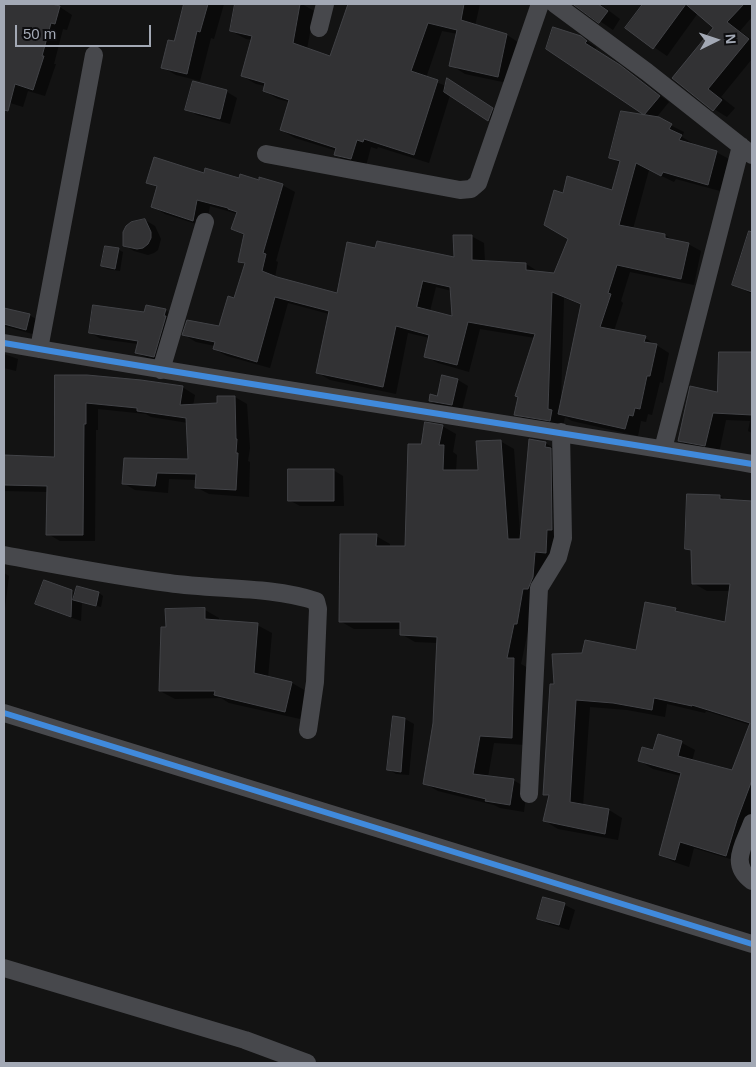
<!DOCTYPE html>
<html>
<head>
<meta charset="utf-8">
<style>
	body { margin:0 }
	#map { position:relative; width:756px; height:1067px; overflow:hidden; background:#131313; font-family:Arial,sans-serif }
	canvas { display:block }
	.frame { position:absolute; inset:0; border:5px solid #a3a9b5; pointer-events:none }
	.north { position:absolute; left:691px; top:15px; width:50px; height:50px; -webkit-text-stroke:4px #0d0d0f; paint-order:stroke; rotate:86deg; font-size:14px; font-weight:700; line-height:20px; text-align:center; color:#a3a9b5 }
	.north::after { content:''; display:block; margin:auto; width:18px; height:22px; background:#a3a9b5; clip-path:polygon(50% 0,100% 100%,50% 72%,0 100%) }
	.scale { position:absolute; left:15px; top:25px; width:136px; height:22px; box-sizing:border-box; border:2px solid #a3a9b5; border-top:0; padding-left:6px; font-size:15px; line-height:18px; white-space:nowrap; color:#a3a9b5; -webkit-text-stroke:4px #0d0d0f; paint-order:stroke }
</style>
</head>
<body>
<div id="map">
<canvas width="756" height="1067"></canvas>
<div class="frame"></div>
<div class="north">N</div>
<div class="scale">50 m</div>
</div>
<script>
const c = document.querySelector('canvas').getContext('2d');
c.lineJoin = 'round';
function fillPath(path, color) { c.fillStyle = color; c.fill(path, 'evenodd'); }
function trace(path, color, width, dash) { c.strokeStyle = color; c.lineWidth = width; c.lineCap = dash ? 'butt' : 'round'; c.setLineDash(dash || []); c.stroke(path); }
fillPath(new Path2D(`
	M 4,4 L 48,4 L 60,7 L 72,15 L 67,30 L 63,29 L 54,64 L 56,64 L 45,96 L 28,91 L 23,107 L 4,101 Z
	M 186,4 L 224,4 L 214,39 L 211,38 L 200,81 L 176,75 L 162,67 L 175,43 Z
	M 236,4 L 302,4 L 314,11 L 307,49 L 331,57 L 349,4 L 480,4 L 475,26 L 507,35 L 521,44 L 512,84 L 465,74 L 451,65 L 458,34 L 442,31 L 426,78 L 446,86 L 457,85 L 502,115 L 499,126 L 450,95 L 429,163 L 378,147 L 377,149 L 371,147 L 366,166 L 350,163 L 336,155 L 337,151 L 295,138 L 281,130 L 290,102 L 278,99 L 264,91 L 265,86 L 256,84 L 242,76 L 252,40 L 246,39 L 231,31 Z
	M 575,4 L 600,4 L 620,19 L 613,30 Z
	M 644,4 L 752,4 L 752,17 L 740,31 L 752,40 L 752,59 L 721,97 L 735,108 L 727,117 L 714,109 L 673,78 L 715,28 L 698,13 L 667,56 L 626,28 Z
	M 580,37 L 596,47 L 595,50 L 624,69 L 669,102 L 656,118 L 684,132 L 682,137 L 694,144 L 693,145 L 716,152 L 729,159 L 720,191 L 676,179 L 674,182 L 649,170 L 633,229 L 665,235 L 676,242 L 688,244 L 701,251 L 694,285 L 630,272 L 621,301 L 623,303 L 614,331 L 645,338 L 669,353 L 663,383 L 660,382 L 652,415 L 648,414 L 646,422 L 641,421 L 638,436 L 572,421 L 565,417 L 563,427 L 529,422 L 516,414 L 535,338 L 480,329 L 469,372 L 438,363 L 425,356 L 430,338 L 408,333 L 396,394 L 330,380 L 318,373 L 329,314 L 288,303 L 270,368 L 227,356 L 214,349 L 215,346 L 196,342 L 184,335 L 220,327 L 235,299 L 246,265 L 239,261 L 245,236 L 233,229 L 238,214 L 210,206 L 206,227 L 165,214 L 152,206 L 158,188 L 148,182 L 205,175 L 282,185 L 295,192 L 276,261 L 278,262 L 275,277 L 338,295 L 376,250 L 455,259 L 471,236 L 484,243 L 485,262 L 526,264 L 539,272 L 555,274 L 570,239 L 563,194 L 612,192 L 620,163 L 610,157 L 651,117 L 548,48 ZM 436,287 L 452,291 L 453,318 L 430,311 ZM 564,298 L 582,305 L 561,400 Z
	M 194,83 L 227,92 L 237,98 L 230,124 L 197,115 L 187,109 Z
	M 145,220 L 155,226 L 161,239 L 158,250 L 154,253 L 148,255 L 134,251 L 124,245 Z
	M 106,247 L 119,250 L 123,252 L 120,271 L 107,269 L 102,266 Z
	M 743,253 L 752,256 L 752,294 L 733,284 Z
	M 4,309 L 29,315 L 40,321 L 36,335 L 4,326 Z
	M 165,310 L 175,316 L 164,362 L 147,358 L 137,353 L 138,344 L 101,339 L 91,333 L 145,314 Z
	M 720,353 L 752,353 L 752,433 L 748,431 L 750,421 L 726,420 L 719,453 L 693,448 L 679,441 L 718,394 Z
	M 4,354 L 18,359 L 16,371 L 4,368 Z
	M 56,376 L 182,387 L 195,395 L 193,406 L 218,404 L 235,397 L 247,404 L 250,448 L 248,461 L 250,462 L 249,497 L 209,494 L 196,487 L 196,480 L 169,479 L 168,493 L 135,490 L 123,483 L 190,461 L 188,423 L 151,417 L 146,414 L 98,409 L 98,430 L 96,430 L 95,541 L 60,541 L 48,534 L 48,492 L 4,491 L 4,457 L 55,459 Z
	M 443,376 L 458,380 L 468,386 L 462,410 L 440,407 L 430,401 L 438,397 Z
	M 442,426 L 456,434 L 453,452 L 457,455 L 456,471 L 479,471 L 500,441 L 514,449 L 520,533 L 521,533 L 545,443 L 559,451 L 565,537 L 531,631 L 528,631 L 521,664 L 528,668 L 526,745 L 494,743 L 488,777 L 513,780 L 527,788 L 524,812 L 500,808 L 494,805 L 438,791 L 424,783 L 435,723 L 438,643 L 415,642 L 401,634 L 401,629 L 354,629 L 340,621 L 376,536 L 390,544 L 390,547 L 406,548 L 422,446 Z
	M 333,470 L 343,476 L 344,506 L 300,506 L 289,500 Z
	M 720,496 L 726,500 L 752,501 L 752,822 L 740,862 L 694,848 L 689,867 L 674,862 L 660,855 L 681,776 L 653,769 L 640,761 L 654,752 L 659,736 L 682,743 L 695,750 L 692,761 L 733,772 L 750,725 L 706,711 L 705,713 L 667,704 L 665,717 L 627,710 L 590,707 L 583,806 L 609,810 L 622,818 L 618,840 L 558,829 L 545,821 L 549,797 L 544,794 L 551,686 L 637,652 L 675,610 L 683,614 L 726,624 L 730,591 L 707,591 L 693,583 L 693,552 L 687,549 Z
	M 4,573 L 9,576 L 4,616 Z
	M 72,591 L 76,594 L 99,593 L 103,596 L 101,607 L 82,602 L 81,621 L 47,609 L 37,603 Z
	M 205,610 L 219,618 L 219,622 L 257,625 L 272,633 L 268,678 L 292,683 L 306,691 L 300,719 L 229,703 L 221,698 L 175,699 L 160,691 L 167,629 Z
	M 394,718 L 405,719 L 414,724 L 409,775 L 396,774 L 388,769 Z
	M 544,899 L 565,905 L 575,910 L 569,930 L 549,924 L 538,918 Z`), '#0007');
const building = new Path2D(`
	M 4,4 L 52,4 L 60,6 L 55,24 L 51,23 L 42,56 L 44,56 L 33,90 L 15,84 L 8,111 L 4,110 Z
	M 184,4 L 208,4 L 200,32 L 197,31 L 187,74 L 161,68 L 168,40 L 174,41 Z
	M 235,4 L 300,4 L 293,43 L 330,56 L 348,4 L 464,4 L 461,20 L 507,34 L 498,77 L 449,66 L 457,30 L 428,23 L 411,71 L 438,80 L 414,155 L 364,139 L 363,142 L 357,140 L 351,159 L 334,155 L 336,148 L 280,130 L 289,100 L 263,91 L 265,83 L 241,76 L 252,36 L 230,31 Z
	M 573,4 L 598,4 L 608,11 L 599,23 Z
	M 643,4 L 686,4 L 653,49 L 625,28 Z
	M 686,4 L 744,4 L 727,22 L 749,39 L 708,89 L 722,100 L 713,111 L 672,78 L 713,28 Z
	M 553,27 L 581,36 L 587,41 L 585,43 L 620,65 L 660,96 L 644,115 L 546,49 Z
	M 447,78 L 493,108 L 488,121 L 444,92 Z
	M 193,81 L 227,90 L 220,119 L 185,110 Z
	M 621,111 L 659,117 L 672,124 L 669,129 L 682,135 L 679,140 L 717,151 L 708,185 L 663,172 L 661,176 L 636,163 L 619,225 L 665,234 L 665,238 L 689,243 L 681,279 L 617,265 L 608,293 L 611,294 L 600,327 L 646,336 L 644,342 L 657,344 L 650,376 L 647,376 L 640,409 L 635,408 L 633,416 L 629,415 L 625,429 L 558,414 L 581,304 L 552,292 L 548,409 L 552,410 L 550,421 L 514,415 L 518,397 L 515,396 L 535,334 L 468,322 L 457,365 L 424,357 L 429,335 L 396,326 L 383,387 L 316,373 L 329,311 L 275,297 L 257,362 L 213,349 L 215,342 L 182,335 L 187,320 L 219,326 L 228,296 L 234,298 L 245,263 L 238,262 L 244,234 L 231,229 L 237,212 L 228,209 L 228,208 L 197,200 L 193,221 L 151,207 L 157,186 L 146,183 L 154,157 L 204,173 L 205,168 L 239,178 L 240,174 L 259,180 L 259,177 L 283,184 L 263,253 L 266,254 L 262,271 L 277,277 L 337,293 L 347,242 L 375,248 L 377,241 L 454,257 L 453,235 L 472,235 L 472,260 L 526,263 L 526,270 L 554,273 L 568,239 L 544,225 L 554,190 L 563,193 L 567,176 L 612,190 L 620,161 L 609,158 ZM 423,281 L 450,287 L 452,316 L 417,307 Z
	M 145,219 L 151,232 L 151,238 L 148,244 L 143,248 L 137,249 L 123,246 L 123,232 L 126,226 L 131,222 Z
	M 749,231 L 752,232 L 752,292 L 732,285 Z
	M 105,246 L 119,248 L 115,269 L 101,266 Z
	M 93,305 L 144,312 L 146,305 L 166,309 L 164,316 L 166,316 L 154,357 L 135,353 L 138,341 L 89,333 Z
	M 4,308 L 30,314 L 26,330 L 4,324 Z
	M 719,352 L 752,352 L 752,415 L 713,413 L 705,446 L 678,441 L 690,386 L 717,392 Z
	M 55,375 L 87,375 L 141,380 L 183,386 L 180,405 L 217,403 L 217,396 L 235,396 L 236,439 L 237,439 L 236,453 L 238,453 L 236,490 L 195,488 L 196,474 L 157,473 L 155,486 L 122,484 L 124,458 L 188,459 L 186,418 L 137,411 L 137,408 L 86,403 L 86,424 L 84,424 L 83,535 L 46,535 L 47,486 L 4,485 L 4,455 L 54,457 Z
	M 442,375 L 458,379 L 452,405 L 429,401 L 430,394 L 437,396 Z
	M 425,422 L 443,425 L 439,445 L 444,445 L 443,470 L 478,470 L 476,441 L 501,440 L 508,539 L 520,539 L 529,439 L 546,442 L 545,447 L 551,448 L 552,530 L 547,530 L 546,553 L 535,552 L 533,577 L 528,589 L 523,589 L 517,624 L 514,624 L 507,658 L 514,658 L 512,738 L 480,736 L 473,774 L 514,779 L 510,805 L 485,801 L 486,799 L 423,784 L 433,723 L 437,637 L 400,635 L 400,622 L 339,622 L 340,534 L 377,534 L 376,546 L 405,546 L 408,444 L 421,444 Z
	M 288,469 L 334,469 L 334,501 L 288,501 Z
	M 687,494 L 720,495 L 720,499 L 752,501 L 752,780 L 737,820 L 726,856 L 680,842 L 675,860 L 659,855 L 681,773 L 638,761 L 642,747 L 653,750 L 658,734 L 682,741 L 678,756 L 732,770 L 750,723 L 692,705 L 692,706 L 654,698 L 652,710 L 613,703 L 576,700 L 570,802 L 609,809 L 605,834 L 543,821 L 549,795 L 543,795 L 550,684 L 554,684 L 552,654 L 582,653 L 585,640 L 636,650 L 645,602 L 676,608 L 675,611 L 725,622 L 730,584 L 692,584 L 691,550 L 685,549 Z
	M 44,580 L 72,590 L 71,617 L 35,604 Z
	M 77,586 L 99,592 L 96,606 L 73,600 Z
	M 205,608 L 205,619 L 258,623 L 254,673 L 292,682 L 285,712 L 214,695 L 215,691 L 159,691 L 161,627 L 166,627 L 165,609 Z
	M 393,716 L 405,718 L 401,772 L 387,770 Z
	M 543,897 L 565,903 L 559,925 L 537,919 Z`);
fillPath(building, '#323234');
trace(building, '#424347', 1);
trace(new Path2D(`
	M 555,4 L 647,72 L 752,155
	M 319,28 L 325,4
	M 266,154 L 460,190 L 471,189 L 478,183 L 540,4
	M 4,343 C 253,386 503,423 752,464
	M 39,349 L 94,55
	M 161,370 L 205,222
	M 663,449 L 741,146
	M 4,555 C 59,565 114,576 169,583 C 217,590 269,586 316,601 L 318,609 L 315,682 L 308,730
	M 4,713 L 752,944
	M 529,794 L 539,588 L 558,557 L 563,538 L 561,432
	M 752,823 C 744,845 729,864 752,881
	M 4,968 L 245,1040 L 307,1063`), '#47484c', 18);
trace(new Path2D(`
	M 4,343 C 253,386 503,423 752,464
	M 4,713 L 752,944`), '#408adc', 6);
</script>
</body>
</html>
